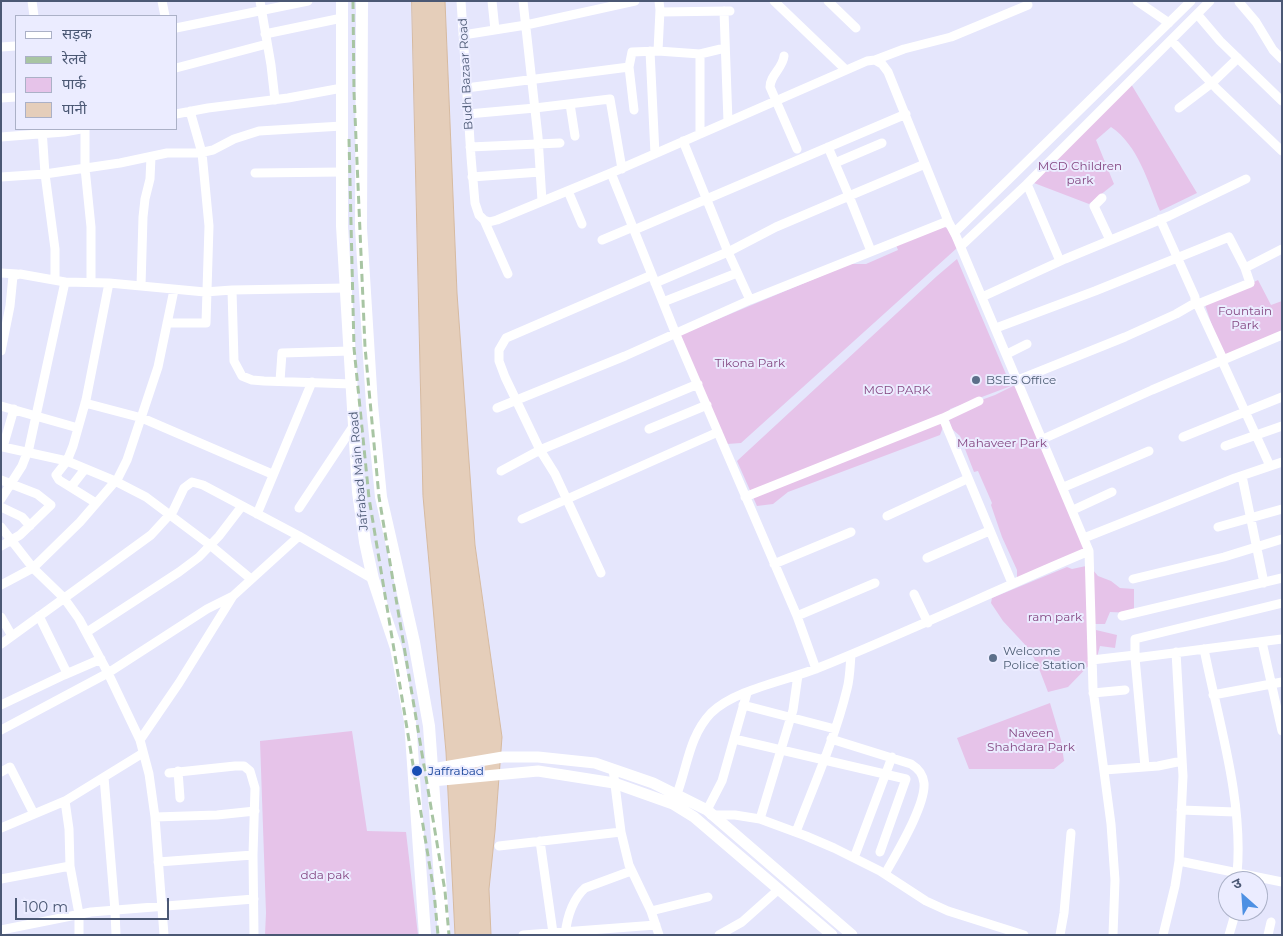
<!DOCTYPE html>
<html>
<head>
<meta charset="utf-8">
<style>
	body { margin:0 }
	#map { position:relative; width:1283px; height:936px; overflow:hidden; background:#e5e6fc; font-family:Montserrat,"Noto Sans Devanagari",sans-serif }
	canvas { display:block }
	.frame { position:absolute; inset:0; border:2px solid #4b5874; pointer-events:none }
	.legend { position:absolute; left:15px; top:15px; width:162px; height:115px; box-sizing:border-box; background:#ebecff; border:1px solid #abb1c7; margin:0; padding:6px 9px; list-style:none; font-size:15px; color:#4b5874 }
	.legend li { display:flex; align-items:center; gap:10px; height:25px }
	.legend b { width:25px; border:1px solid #abb1c7 }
	.north { position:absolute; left:1218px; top:871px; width:50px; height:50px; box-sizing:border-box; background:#ebecff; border:1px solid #abb1c7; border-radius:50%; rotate:334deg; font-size:14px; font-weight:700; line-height:20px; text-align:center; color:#4b5874 }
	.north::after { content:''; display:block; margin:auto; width:18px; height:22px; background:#4d90e3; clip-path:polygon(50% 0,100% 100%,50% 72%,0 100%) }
	.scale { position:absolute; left:15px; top:898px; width:154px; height:22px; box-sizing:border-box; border:2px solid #4b5874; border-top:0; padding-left:6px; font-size:15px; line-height:18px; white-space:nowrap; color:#4b5874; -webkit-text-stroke:4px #ebecff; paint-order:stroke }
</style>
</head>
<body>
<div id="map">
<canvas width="1283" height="936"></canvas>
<div class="frame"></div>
<ul class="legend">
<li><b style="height:6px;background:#fff"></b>सड़क</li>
<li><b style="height:6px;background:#a8c5a3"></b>रेलवे</li>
<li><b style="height:14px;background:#e6c3e9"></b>पार्क</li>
<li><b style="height:14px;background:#e5ceba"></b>पानी</li>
</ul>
<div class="north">उ</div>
<div class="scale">100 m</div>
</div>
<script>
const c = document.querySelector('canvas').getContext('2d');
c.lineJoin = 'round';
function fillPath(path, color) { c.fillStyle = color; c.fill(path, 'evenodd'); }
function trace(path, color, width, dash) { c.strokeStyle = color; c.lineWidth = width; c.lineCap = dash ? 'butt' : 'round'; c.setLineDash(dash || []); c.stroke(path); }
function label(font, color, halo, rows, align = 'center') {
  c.font = font + ' Montserrat,sans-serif'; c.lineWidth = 4; c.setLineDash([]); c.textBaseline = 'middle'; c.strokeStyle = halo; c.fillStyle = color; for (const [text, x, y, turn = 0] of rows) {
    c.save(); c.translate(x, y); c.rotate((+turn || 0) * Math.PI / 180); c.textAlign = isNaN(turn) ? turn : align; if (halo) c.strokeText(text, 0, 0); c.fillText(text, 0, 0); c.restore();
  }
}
fillPath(new Path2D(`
	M 1131,84 L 1197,193 L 1160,211 C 1148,182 1138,145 1111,127 L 1096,140 L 1114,184 L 1089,204 L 1034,183 Z
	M 940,224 L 948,229 L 957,248 L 741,443 L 727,444 L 680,335 L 850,264 L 866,264 L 898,250 L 896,245 Z
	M 957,259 L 1011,386 L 950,409 L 940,435 L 788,492 L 773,504 L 757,506 L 737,461 L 937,276 Z
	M 1258,280 L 1271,305 L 1282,301 L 1282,334 L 1221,360 L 1218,343 L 1205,305 Z
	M 1017,384 L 1087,551 L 1021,579 L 1017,577 L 1017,570 L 1002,537 L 991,505 L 992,503 L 978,471 L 974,472 L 960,436 L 952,429 L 948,417 L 973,403 L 995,395 Z
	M 1086,566 L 1093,570 L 1098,576 L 1111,581 L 1120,588 L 1134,589 L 1134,613 L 1110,612 L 1105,624 L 1095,624 L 1096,630 L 1117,635 L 1115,648 L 1100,646 L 1097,657 L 1068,687 L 1048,692 L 1038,666 L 1029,649 L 1003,621 L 991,603 L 992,598 L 1067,567 L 1072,569 Z
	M 1050,703 L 1061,740 L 1064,761 L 1054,769 L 969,769 L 957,738 Z
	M 352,731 L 367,831 L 406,832 L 418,935 L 265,935 L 266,913 L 260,741 Z`), '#e6c3e9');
const water = new Path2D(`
	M 412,1 L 445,1 L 457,293 L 475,545 L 502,737 L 495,831 L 489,889 L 491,935 L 455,935 L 446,752 L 423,496 Z`);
fillPath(water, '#e5ceba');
trace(water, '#d6baa0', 1);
trace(new Path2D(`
	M 32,1 L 34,16
	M 162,1 L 165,16
	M 260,1 L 271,65 L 275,100
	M 461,1 L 471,157 L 475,203 L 479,215 L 484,220 L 489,222 L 497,220 L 611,173 L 867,61 L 875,60 L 882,64 L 888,72 L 948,221 L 956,236 L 1089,551 C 998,589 910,631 818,668 C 786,681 736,689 711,713 C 688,737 687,771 675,799
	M 492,1 L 495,30
	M 523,1 L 538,137 L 542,201
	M 774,1 L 846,70
	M 828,1 L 856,28
	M 1137,1 L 1169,23
	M 1239,2 L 1256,22 L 1273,50 L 1282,59
	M 724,11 L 728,122
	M 660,12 L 730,11
	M 1197,14 L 1220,41 L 1282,101
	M 176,28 L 308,1
	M 265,34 L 342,18
	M 463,35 L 526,25 L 635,1
	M 1171,40 L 1217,89 L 1282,151
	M 1,47 L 16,46
	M 650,51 L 655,154
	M 658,51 L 700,54 L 725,48
	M 700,54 L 700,134
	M 784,56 C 783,68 770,75 770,87 L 797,149
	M 875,60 L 904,49 L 951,37 L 1028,5
	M 629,67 L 634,110
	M 176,68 L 267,44
	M 466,88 L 629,67 L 632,52 L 658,51 L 660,10 L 659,1
	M 1,98 L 16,97
	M 570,104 L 575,136
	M 1179,108 L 1212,83 L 1238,58
	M 176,114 L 208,108 L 288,98 L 342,88
	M 468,114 L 535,108 L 610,99 L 622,169
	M 42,129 L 45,174 L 55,249 L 55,280
	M 85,129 L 85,168 L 91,227 L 91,282
	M 1,137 L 64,132 L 81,129
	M 683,141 L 728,252 L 750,300
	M 470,147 L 560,143
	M 835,163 L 882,143
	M 255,173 L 342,172
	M 611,173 L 677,337 L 797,616 L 816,669
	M 1,177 L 45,174 L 120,163 L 167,153 L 199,153 L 213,150 L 234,139 L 259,131 L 342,126
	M 472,177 L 540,172
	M 1027,184 L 1060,261
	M 568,191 L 582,224
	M 1102,198 L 1094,206 L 1110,240
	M 484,220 L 508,274
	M 634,230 L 906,114
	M 955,232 L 1191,1
	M 602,240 L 633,227
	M 961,246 L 1027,184 L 1210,1
	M 871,251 L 849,196 L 925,164
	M 1245,268 L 1282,249
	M 1,273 L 17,274
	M 109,283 L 205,292 L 232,290 L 346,288
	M 655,283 L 730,251 L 776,227 L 849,196 L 828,147
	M 141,286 L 143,217 L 145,199 L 150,179 L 151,157
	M 232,290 L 234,361 L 242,376 L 252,380 L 264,381 L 352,384
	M 982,297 L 1065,259 L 1169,216 L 1246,179
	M 1196,301 L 1222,357
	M 663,302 L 737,273
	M 167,323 L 206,323 L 209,226 L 202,153 L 190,111
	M 996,328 L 1095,291 L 1229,237 L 1245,268 L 1250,283 L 1198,304
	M 1,351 L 10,306 L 13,276 L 20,274 L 65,282 L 109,283 L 86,400 L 73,446 L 67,461 L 56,475 L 59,480 L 96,503
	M 1007,354 L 1027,344
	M 1222,361 L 1270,466
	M 1018,380 L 1125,337 L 1176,314 L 1195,303 L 1195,297 L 1160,219
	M 280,381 L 282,353 L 350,351
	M 85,403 L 142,418 L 272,474
	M 1,406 L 78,428
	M 497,408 L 625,356 L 750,300 L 948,221
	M 14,409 L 3,447 L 67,461 L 115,481 L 146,497 L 210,545 L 251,579
	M 943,418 L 1012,583
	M 649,429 L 707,405
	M 1183,437 L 1282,397
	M 1043,439 L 1152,390 L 1282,335
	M 1225,446 L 1282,426
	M 501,471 L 540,450 L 698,384
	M 1242,476 L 1264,583
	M 1,480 L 37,494 L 51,505 L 20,535 L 1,546
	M 71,487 L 85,469
	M 1064,487 L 1149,451
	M 745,497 L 943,418 L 979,401
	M 1,499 L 22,466 L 29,448 L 65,282
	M 1,507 L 22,517 L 30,526
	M 299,508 L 354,425
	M 1073,510 L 1112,492
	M 257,514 L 312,382
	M 887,516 L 967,479
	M 522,519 L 718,432
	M 1,527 L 33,568 L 64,598 L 79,619 L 108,673 L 140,740 L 149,774 L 155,817 L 164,935
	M 1218,527 L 1282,509
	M 1084,538 L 1235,478 L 1282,462
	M 1089,551 L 1093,689 L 1111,824 L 1115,880 L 1113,935
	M 927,558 L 989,531
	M 774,564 L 851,532
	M 601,573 L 555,474 L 540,450 L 505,377 L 499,361 L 499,350 L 506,338 L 652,275
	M 1133,579 L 1224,557 L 1282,539
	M 1,585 L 33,568 L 80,522 L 118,478 L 127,460 L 158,367 L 174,290
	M 914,594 L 928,623
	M 39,616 L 67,673
	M 797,616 L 875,583
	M 1122,616 L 1282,578
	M 1,617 L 12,636
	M 87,632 L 179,572 L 199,557 L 219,536 L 242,506
	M 1262,642 L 1282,731
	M 1,644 L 151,535 L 173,511 L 184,488 L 192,482 L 203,485 L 299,536 L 373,579
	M 1204,649 C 1218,720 1244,801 1237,874
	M 1135,658 L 1282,639
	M 1092,660 L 1135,655
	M 1093,693 L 1125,690
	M 1213,695 L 1282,682
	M 1,705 L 64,675 L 101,659
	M 743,705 L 835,729
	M 1,730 L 108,673 L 207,609 L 233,596
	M 734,739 L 906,779 L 880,852
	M 831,739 L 911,764 C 919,769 923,774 924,783 C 926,805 896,854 885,874
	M 140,740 L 179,683 L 233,596 L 299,536
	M 1145,767 L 1135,658 L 1135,639 L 1282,603
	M 613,769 L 621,832 L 629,865 L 651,911 L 659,935
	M 1104,770 L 1158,766 L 1182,761
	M 178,771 L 180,798
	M 1,772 L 10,767 L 34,814
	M 169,773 L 235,766 L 244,766 L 250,771 L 255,788 L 253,855 L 254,935
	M 104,777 L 115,911 L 116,935
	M 65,801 L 69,829 L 70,866 L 79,914 L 79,935
	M 707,810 L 722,781 L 747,693
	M 1181,810 L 1235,812
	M 711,815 L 735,815 L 760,819 L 806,836 L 834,848 L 880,871 L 926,901 L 948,911 L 1024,935
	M 155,817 L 217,815 L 255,811
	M 760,819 L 793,710 L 798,675
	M 1,828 L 65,801 L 143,753
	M 796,832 C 814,785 835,738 847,689 C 850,678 850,666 851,655
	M 540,841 L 553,933
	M 499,846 L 621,832
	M 854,858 L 892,757
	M 1179,861 L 1282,882
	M 158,862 L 253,855
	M 1,879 L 70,866
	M 651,911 L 708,897
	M 1,930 L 91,912 L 254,899
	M 523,935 L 656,925
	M 565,935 C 567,917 572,900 585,888 L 631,871
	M 719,935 L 742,922 L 779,889
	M 1060,935 L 1064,913 L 1071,833
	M 1163,935 L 1175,886 L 1179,861 L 1183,776 L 1176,652
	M 1229,935 L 1236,911
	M 1268,935 L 1271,922`), '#fff', 9);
trace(new Path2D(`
	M 432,769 L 503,757 L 538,757 L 595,763 L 653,783 L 707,810 L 852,935
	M 432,781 L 538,771 L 614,783 L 673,804 L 694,817 L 832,935`), '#fff', 11);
trace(new Path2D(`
	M 342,1 L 342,226 L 358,492 L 365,542 L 373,579 L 396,648 L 410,721 L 425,935
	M 362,1 L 361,228 L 372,405 L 381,497 L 414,642 L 429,726 L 444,935`), '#fff', 12);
trace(new Path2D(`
	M 353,1 L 354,92 L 365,347 L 379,497 L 445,891 L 449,935
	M 349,139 L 354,348 L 369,498 L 434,892 L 438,935`), '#a8c5a3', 3, [8, 5]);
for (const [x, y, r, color] of [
	[976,380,5,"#5c6f8a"],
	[993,658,5,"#5c6f8a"],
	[417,771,6,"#1a4fb4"]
]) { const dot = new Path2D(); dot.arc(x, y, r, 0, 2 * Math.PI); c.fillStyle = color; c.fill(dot); trace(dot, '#ebecff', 2); }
label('12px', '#4b5874', '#ebecff', [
	["Budh Bazaar Road",466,74,-93],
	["Jafrabad Main Road",359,471,-95]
]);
label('12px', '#854883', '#ebecff', [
	["MCD Children",1080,166],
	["park",1080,180],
	["Fountain",1245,311],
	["Park",1245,325],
	["Tikona Park",750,363],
	["MCD PARK",897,390],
	["Mahaveer Park",1002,443],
	["ram park",1055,617],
	["Naveen",1031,733],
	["Shahdara Park",1031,747],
	["dda pak",325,875]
]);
label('12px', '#4e5e75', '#ebecff', [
	["BSES Office",986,380],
	["Welcome",1003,651],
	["Police Station",1003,665]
], 'left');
label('12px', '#164399', '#ebecff', [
	["Jaffrabad",428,771]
], 'left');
</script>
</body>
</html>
